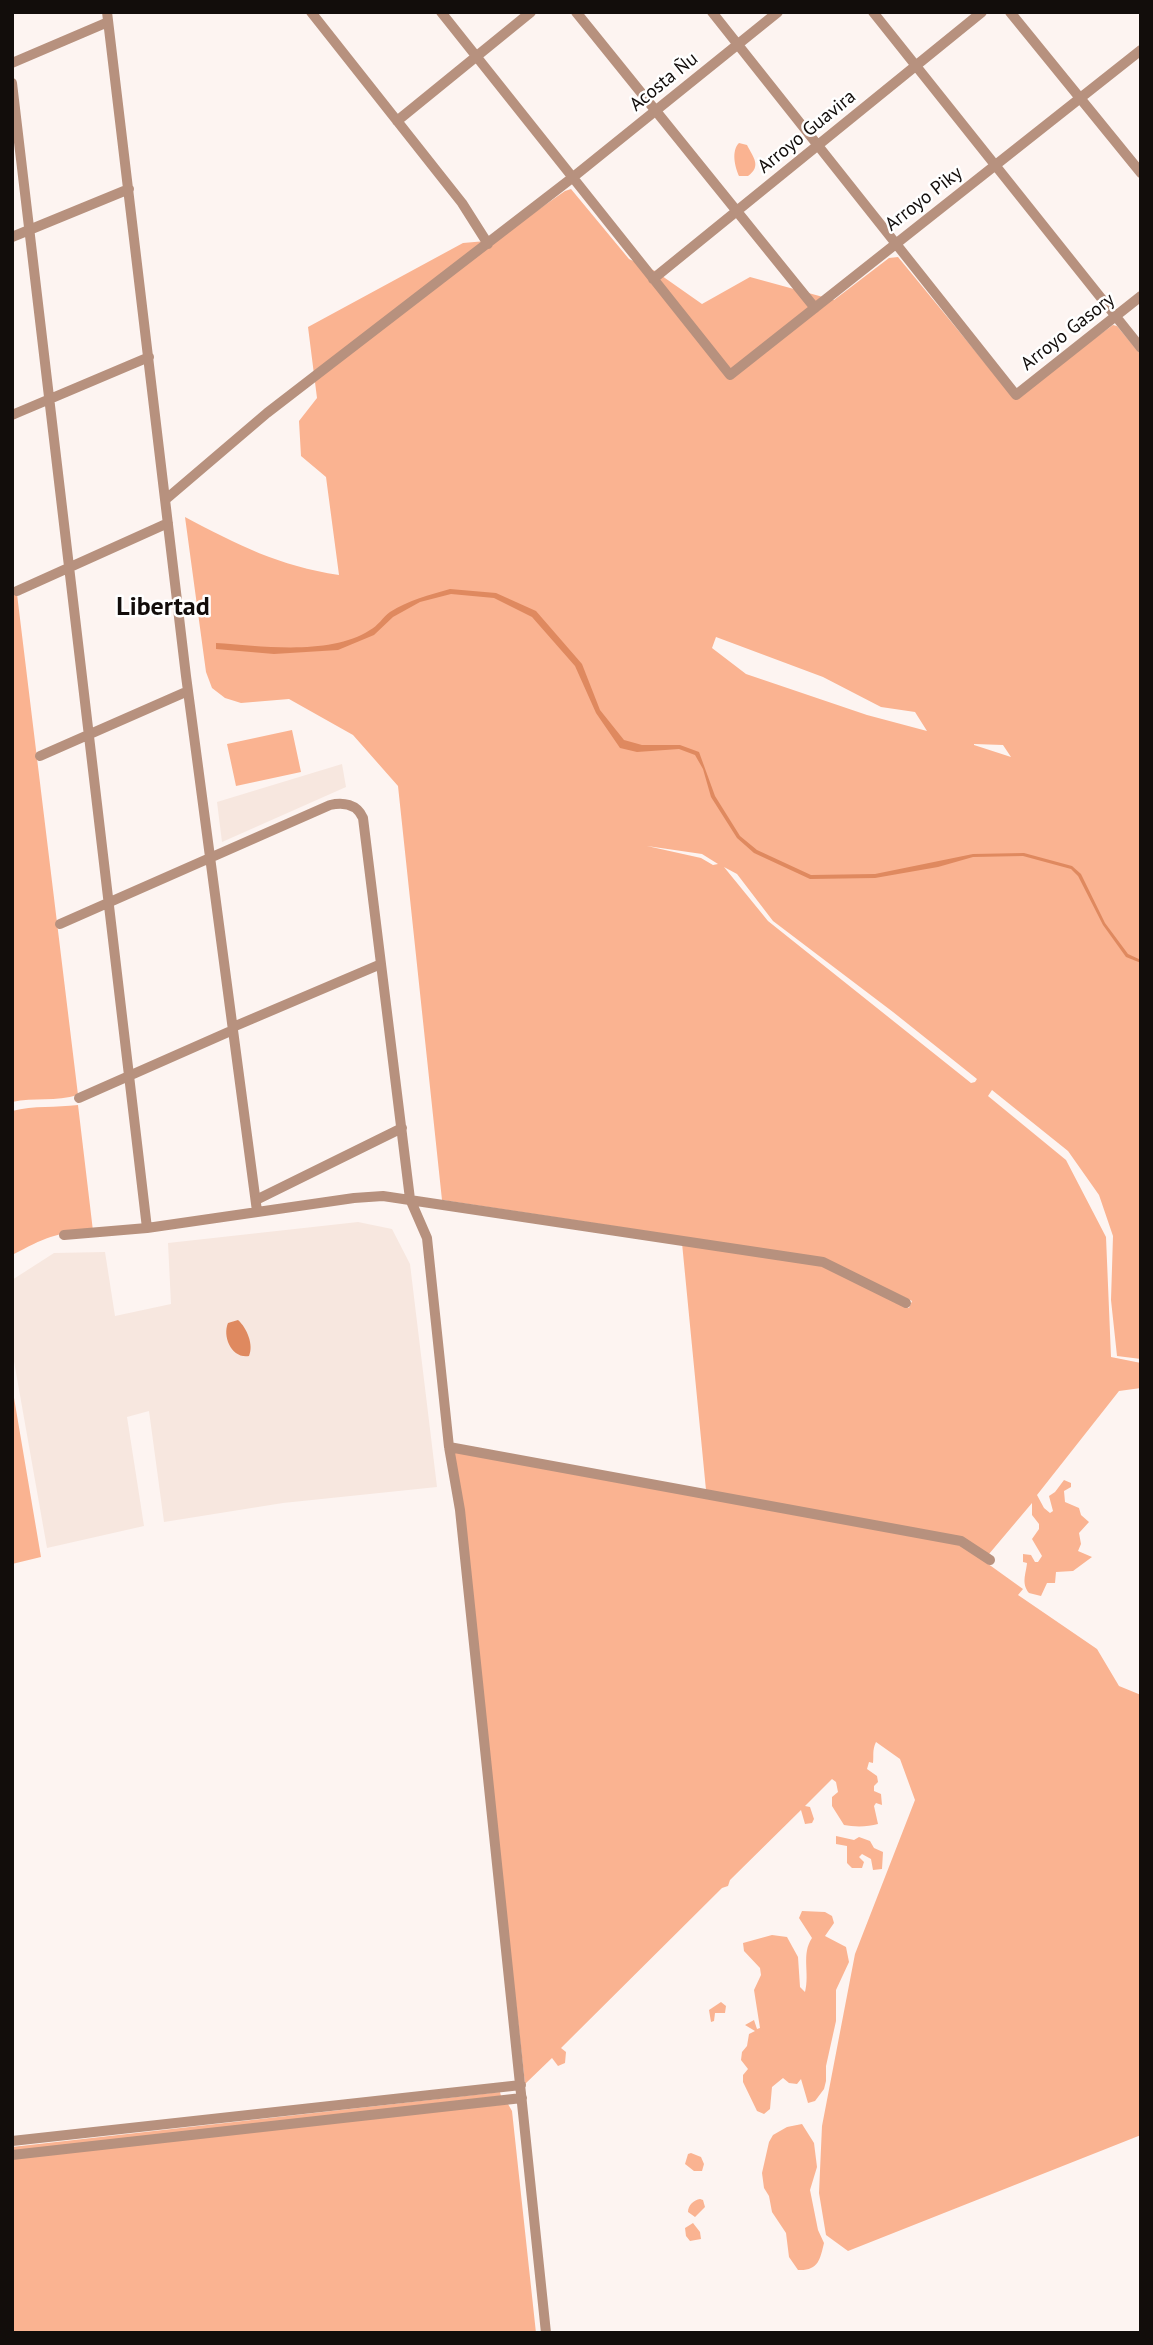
<!DOCTYPE html>
<html>
<head>
<meta charset="utf-8">
<style>
	body { margin:0 }
	#map { position:relative; width:1153px; height:2345px; overflow:hidden; background:#fdf4f1; font-family:"PT Sans",sans-serif }
	canvas { display:block }
	.frame { position:absolute; inset:0; border:14px solid #120d0b; pointer-events:none }
</style>
</head>
<body>
<div id="map">
<canvas width="1153" height="2345"></canvas>
<div class="frame"></div>
</div>
<script>
const c = document.querySelector('canvas').getContext('2d');
c.lineJoin = 'round';
function fillPath(path, color) { c.fillStyle = color; c.fill(path, 'evenodd'); }
function trace(path, color, width, dash) { c.strokeStyle = color; c.lineWidth = width; c.lineCap = dash ? 'butt' : 'round'; c.setLineDash(dash || []); c.stroke(path); }
function label(font, color, halo, rows, align = 'center') {
  c.font = font + ' "PT Sans",sans-serif'; c.lineWidth = 5; c.setLineDash([]); c.textBaseline = 'middle'; c.strokeStyle = halo; c.fillStyle = color; for (const [text, x, y, turn = 0] of rows) {
    c.save(); c.translate(x, y); c.rotate((+turn || 0) * Math.PI / 180); c.textAlign = isNaN(turn) ? turn : align; if (halo) c.strokeText(text, 0, 0); c.fillText(text, 0, 0); c.restore();
  }
}
fillPath(new Path2D(`
	M 342,764 L 346,787 L 222,842 L 217,802 Z
	M 358,1222 L 392,1229 L 410,1264 L 437,1487 L 283,1503 L 164,1522 L 149,1411 L 127,1417 L 144,1526 L 47,1548 L 12,1350 L 12,1280 L 54,1253 L 105,1252 L 115,1316 L 171,1304 L 168,1243 Z`), '#f7e7df');
fillPath(new Path2D(`
	M 739,143 L 747,145 C 753,157 762,166 748,176 L 739,176 C 735,167 731,151 739,143 Z
	M 571,189 L 629,259 L 655,271 L 702,304 L 750,277 L 834,300 L 889,258 L 898,257 L 1013,397 L 1113,325 L 1117,326 L 1141,355 L 1141,1359 L 1117,1356 L 1111,1300 L 1113,1236 L 1099,1195 L 1068,1151 L 992,1090 L 988,1096 L 1066,1160 L 1106,1237 L 1111,1357 L 1141,1363 L 1141,1388 L 1119,1391 L 1037,1495 L 1044,1508 L 1050,1513 L 1053,1511 L 1049,1496 L 1055,1492 L 1064,1480 L 1071,1483 L 1071,1487 L 1064,1491 L 1065,1502 L 1079,1508 L 1081,1515 L 1089,1522 L 1079,1533 L 1081,1544 L 1078,1551 L 1092,1557 L 1073,1571 L 1056,1572 L 1055,1583 L 1047,1583 L 1041,1596 L 1029,1593 C 1021,1583 1026,1574 1027,1563 L 1023,1562 L 1023,1554 L 1031,1555 L 1035,1562 L 1038,1562 L 1042,1556 L 1032,1539 L 1039,1529 L 1039,1524 L 1032,1515 L 1032,1503 L 989,1554 L 960,1538 L 706,1490 L 682,1243 L 823,1266 L 909,1308 L 912,1301 L 823,1258 L 442,1200 L 398,786 L 353,735 L 289,699 L 241,703 L 225,698 L 212,688 L 206,672 L 185,517 C 238,545 279,566 339,575 L 326,477 L 301,456 L 299,421 L 317,398 L 308,327 L 463,243 L 486,241 L 499,237 L 565,191 ZM 716,637 L 823,677 L 881,707 L 915,712 L 927,731 L 867,715 L 746,674 L 712,648 ZM 974,744 L 1003,745 L 1011,757 L 974,745 ZM 647,846 L 702,854 L 718,864 L 713,865 L 701,858 ZM 724,867 L 737,874 L 773,921 L 893,1012 L 977,1079 L 975,1082 L 971,1083 L 768,921 Z
	M 12,594 L 17,594 L 78,1095 C 56,1102 34,1097 12,1102 Z
	M 292,730 L 301,772 L 236,786 L 227,744 Z
	M 78,1105 L 93,1231 C 55,1232 45,1238 12,1255 L 12,1111 C 34,1105 56,1108 78,1105 Z
	M 12,1386 L 41,1557 L 12,1564 Z
	M 454,1452 L 959,1543 L 1023,1589 L 1018,1595 L 1097,1649 L 1119,1686 L 1141,1695 L 1141,2135 L 848,2251 L 826,2235 L 819,2193 L 822,2126 L 855,1954 L 915,1800 L 900,1759 L 876,1742 C 872,1751 874,1754 873,1763 L 869,1762 L 867,1769 L 877,1776 L 878,1782 L 874,1786 L 874,1791 L 881,1794 L 882,1805 L 876,1803 L 874,1806 L 878,1824 C 868,1827 854,1827 844,1825 L 832,1806 L 832,1797 L 838,1792 L 836,1782 L 832,1779 L 805,1806 L 810,1807 L 814,1819 L 812,1823 L 805,1824 L 801,1810 L 730,1880 L 728,1886 L 722,1888 L 561,2048 L 566,2052 L 565,2063 L 558,2066 L 552,2058 L 525,2084 Z
	M 836,1836 L 854,1840 L 859,1837 L 870,1841 L 874,1848 L 883,1852 L 882,1869 L 873,1870 L 871,1859 L 862,1854 L 859,1857 L 864,1862 L 862,1868 L 852,1868 L 847,1863 L 847,1846 L 836,1844 Z
	M 802,1911 L 825,1912 L 832,1916 L 834,1923 L 825,1936 L 846,1947 L 849,1962 L 836,1990 L 836,2021 L 826,2066 L 826,2081 L 824,2089 L 815,2101 L 808,2103 L 801,2079 L 797,2084 L 789,2083 L 783,2078 L 772,2087 L 770,2109 L 764,2114 L 757,2111 L 743,2082 L 743,2075 L 748,2069 L 741,2060 L 742,2052 L 747,2046 L 749,2034 L 755,2031 L 745,2025 L 754,2020 L 757,2029 L 760,2028 L 754,1990 L 761,1975 L 760,1968 L 744,1951 L 743,1943 L 772,1935 L 787,1937 L 798,1957 L 800,1987 L 805,1992 C 810,1973 801,1954 812,1938 L 799,1918 Z
	M 721,2002 L 726,2006 L 725,2013 L 715,2013 L 714,2021 L 711,2022 L 709,2010 Z
	M 500,2092 L 501,2096 L 12,2151 L 12,2147 Z
	M 508,2104 L 512,2111 L 536,2333 L 12,2333 L 12,2157 Z
	M 802,2124 L 814,2143 L 817,2167 L 810,2190 L 818,2230 L 824,2243 C 820,2260 818,2271 798,2270 L 789,2257 L 786,2233 L 772,2212 L 769,2196 L 764,2188 L 762,2173 L 769,2142 L 773,2135 L 787,2127 Z
	M 691,2153 L 701,2157 L 704,2164 L 702,2171 L 694,2171 L 685,2164 L 688,2154 Z
	M 700,2199 L 703,2200 L 705,2207 L 695,2217 L 688,2212 C 688,2205 694,2200 700,2199 Z
	M 693,2223 L 700,2232 L 701,2239 L 690,2241 L 686,2236 L 685,2228 Z`), '#fab391');
fillPath(new Path2D(`
	M 450,589 L 496,593 L 536,611 L 582,664 L 600,710 L 624,740 L 642,745 L 680,745 L 699,752 L 715,796 L 740,836 L 757,850 L 811,875 L 875,874 L 973,854 L 1024,853 L 1072,866 L 1081,874 L 1105,923 L 1128,954 L 1141,960 L 1141,963 L 1126,957 L 1103,925 L 1078,876 L 1071,869 L 1023,856 L 973,857 L 938,867 L 875,878 L 810,879 L 754,853 L 737,838 L 711,797 L 703,769 L 695,755 L 679,749 L 637,752 L 620,748 L 596,713 L 575,666 L 532,617 L 494,598 L 451,594 L 420,602 L 393,617 L 374,635 L 338,650 L 274,654 L 216,649 L 216,643 C 262,646 330,656 370,630 C 378,626 383,617 390,612 C 409,600 429,595 450,589 Z
	M 238,1320 C 247,1328 254,1345 249,1356 C 232,1359 222,1337 228,1323 Z`), '#df895f');
trace(new Path2D(`
	M 107,12 L 186,676 L 257,1211
	M 311,12 L 462,203 L 488,244
	M 441,12 L 730,375 L 1141,50
	M 576,12 L 815,308
	M 712,12 L 1016,395 L 1141,296
	M 873,12 L 1141,348
	M 1010,12 L 1141,173
	M 12,63 L 108,22
	M 12,83 L 147,1228
	M 397,121 L 531,12
	M 12,237 L 129,189
	M 653,279 L 982,12
	M 12,415 L 149,357
	M 165,500 L 267,413 L 572,178 L 778,12
	M 17,591 L 168,523
	M 40,756 L 188,691
	M 60,924 L 330,805 C 343,802 357,804 363,818 L 410,1199 L 427,1238 L 449,1447 L 460,1510 L 546,2333
	M 233,1027 L 381,964
	M 79,1098 L 233,1030
	M 256,1200 L 402,1128
	M 64,1235 L 147,1228 L 354,1198 L 383,1196 L 823,1262 L 906,1303
	M 449,1447 L 961,1541 L 990,1560
	M 12,2141 L 521,2085
	M 12,2155 L 522,2098`), '#b7917e', 10);
label('19px', '#120d0b', '#fff', [
	["Acosta Ñu",664,82,-39],
	["Arroyo Guavira",807,132,-39],
	["Arroyo Piky",924,199,-38],
	["Arroyo Gasory",1068,332,-38]
]);
label('bold 26px', '#120d0b', '#fff', [
	["Libertad",163,608]
]);
</script>
</body>
</html>
